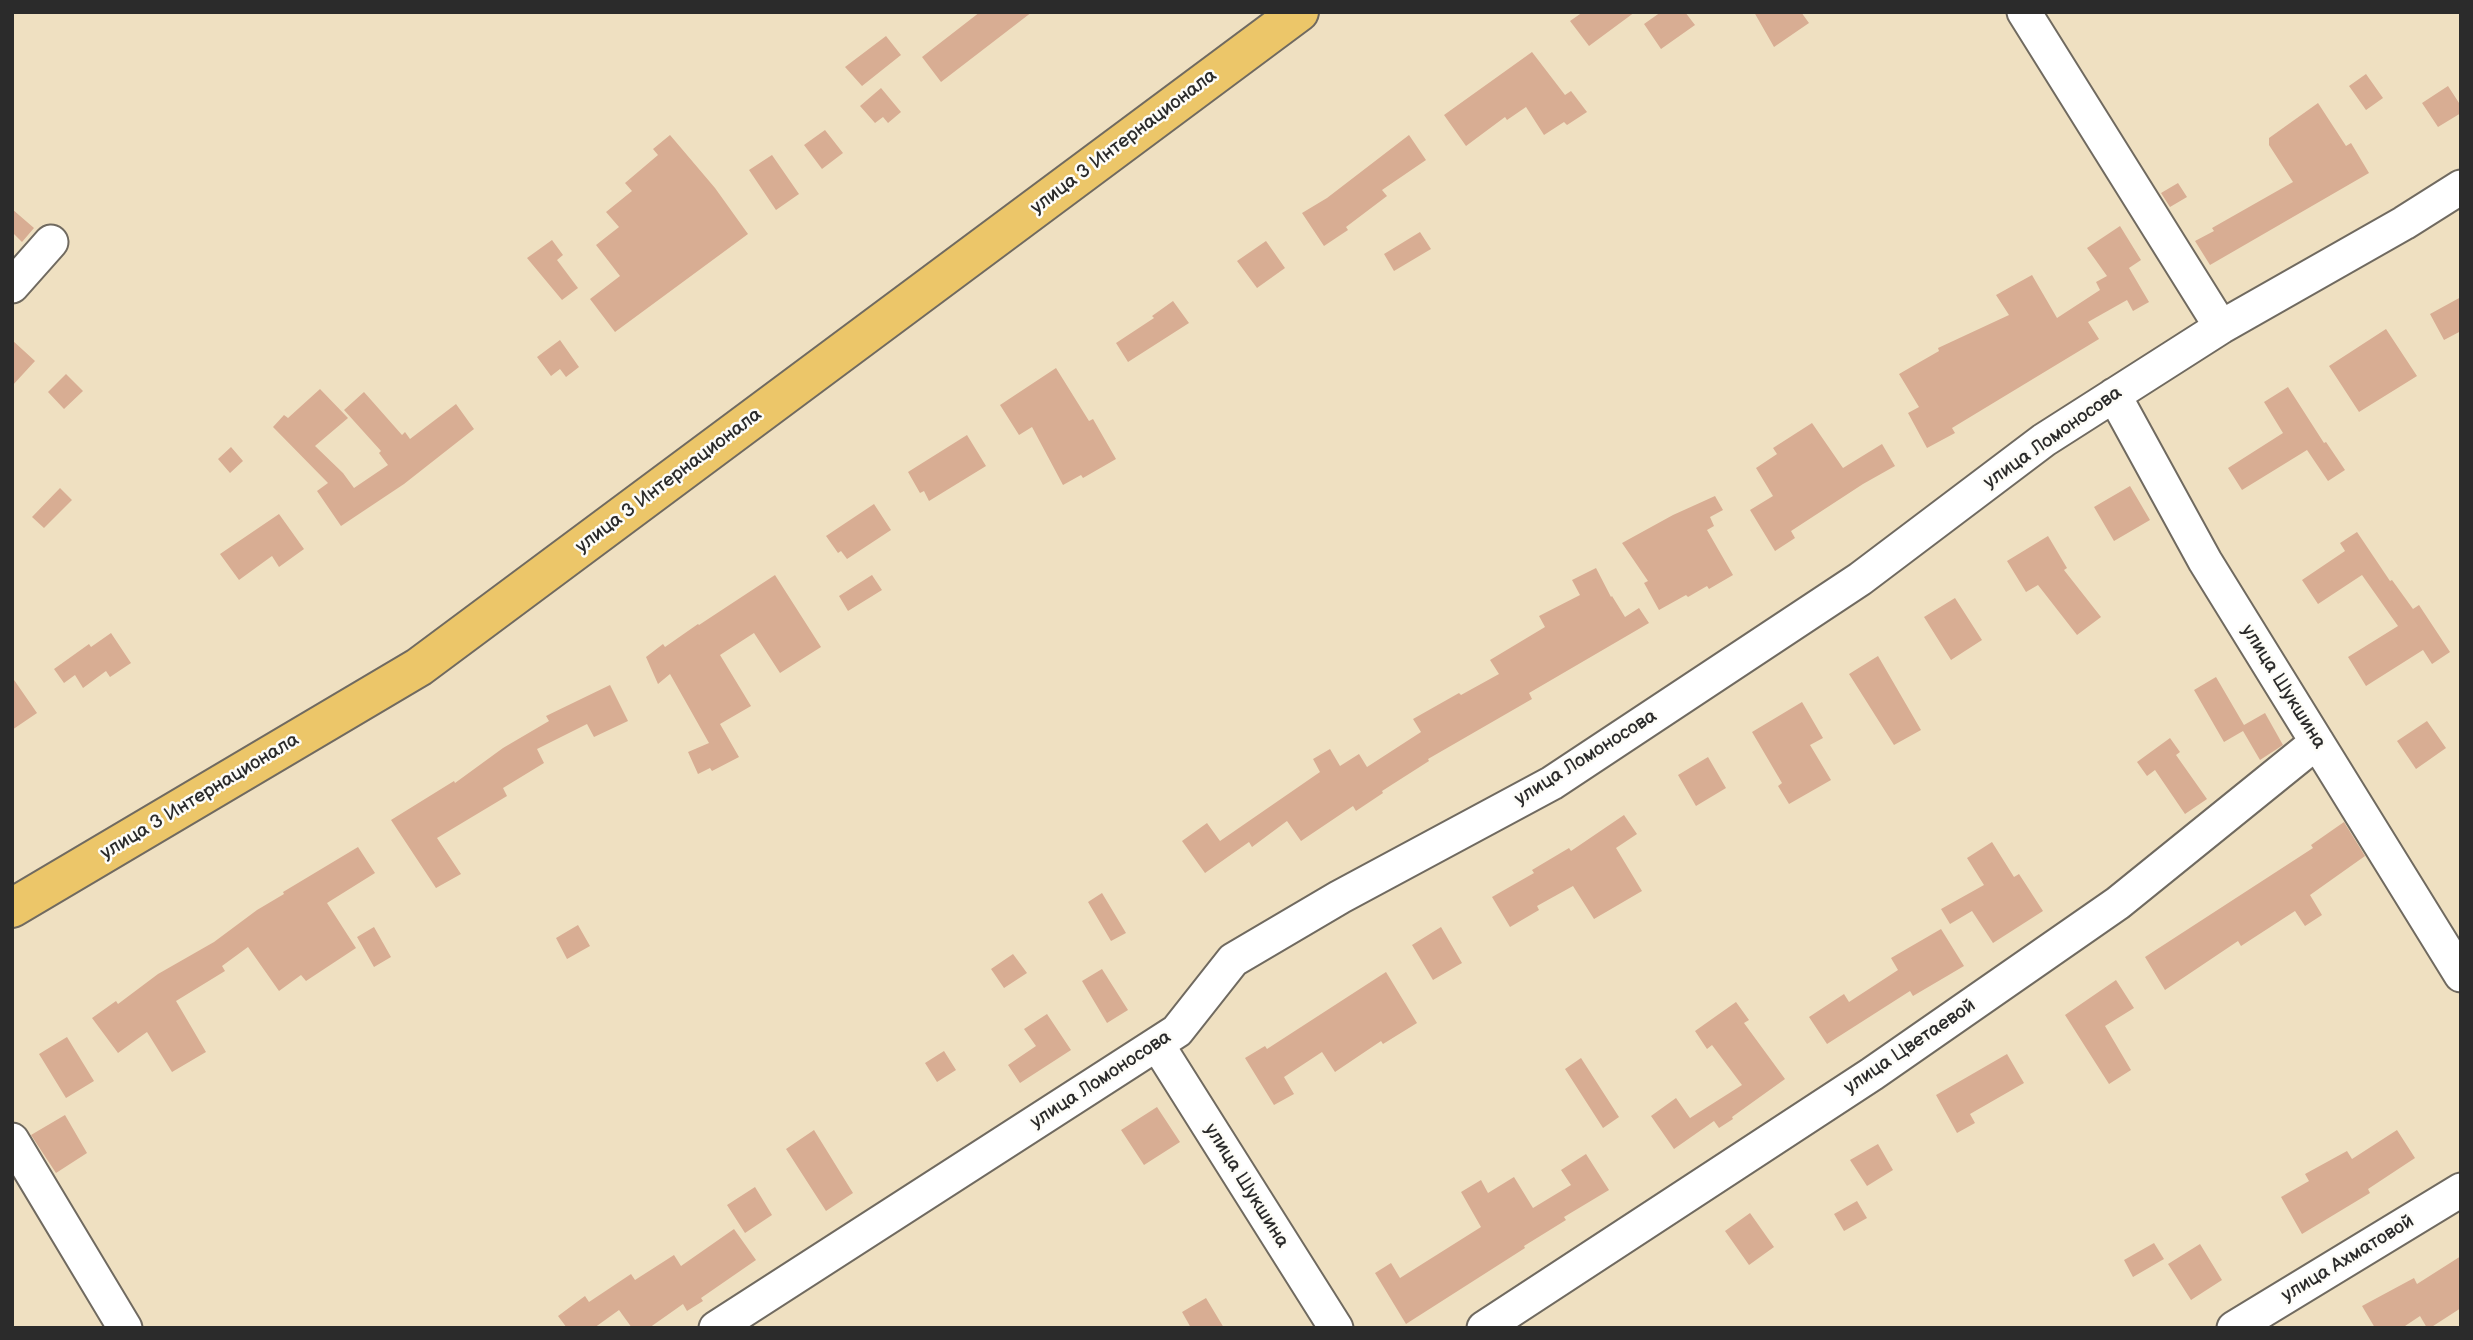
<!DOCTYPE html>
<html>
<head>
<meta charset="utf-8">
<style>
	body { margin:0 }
	#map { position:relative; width:2473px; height:1340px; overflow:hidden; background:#efe0c1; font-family:"Balsamiq Sans",sans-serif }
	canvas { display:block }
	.frame { position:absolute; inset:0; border:14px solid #2b2b2b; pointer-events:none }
</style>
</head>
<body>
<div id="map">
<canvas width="2473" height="1340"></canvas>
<div class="frame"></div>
</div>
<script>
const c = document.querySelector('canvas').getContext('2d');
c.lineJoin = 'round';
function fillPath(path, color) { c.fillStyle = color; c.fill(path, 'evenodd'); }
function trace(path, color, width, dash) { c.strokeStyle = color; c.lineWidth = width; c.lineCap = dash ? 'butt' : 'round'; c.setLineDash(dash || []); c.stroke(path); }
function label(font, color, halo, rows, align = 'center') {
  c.font = font + ' "Balsamiq Sans",sans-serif'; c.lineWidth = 5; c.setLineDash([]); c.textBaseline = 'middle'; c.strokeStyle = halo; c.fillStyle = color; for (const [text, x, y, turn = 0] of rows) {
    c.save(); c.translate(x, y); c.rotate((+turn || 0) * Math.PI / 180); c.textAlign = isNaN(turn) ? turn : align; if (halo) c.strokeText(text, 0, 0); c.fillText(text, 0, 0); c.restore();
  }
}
fillPath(new Path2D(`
	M 980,12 L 1032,12 L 941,82 L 922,57 Z
	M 1583,12 L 1635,12 L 1589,46 L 1570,21 Z
	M 1661,12 L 1685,12 L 1695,25 L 1661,49 L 1644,24 Z
	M 1754,12 L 1801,12 L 1809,23 L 1774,47 Z
	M 886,36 L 901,55 L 862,86 L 845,67 Z
	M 1532,52 L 1565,95 L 1571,91 L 1587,112 L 1567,125 L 1564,122 L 1544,135 L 1526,107 L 1507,120 L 1505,117 L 1466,146 L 1444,115 Z
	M 2366,74 L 2383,98 L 2366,110 L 2349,86 Z
	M 2448,86 L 2461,106 L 2461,113 L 2438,127 L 2422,103 Z
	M 881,88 L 901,112 L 888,123 L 883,117 L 875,123 L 860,106 Z
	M 2318,103 L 2346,146 L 2351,143 L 2369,173 L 2210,265 L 2195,241 L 2214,231 L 2212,228 L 2293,182 L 2269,145 L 2269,138 Z
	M 825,130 L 843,153 L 822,169 L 804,145 Z
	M 670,135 L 715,188 L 748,234 L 615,332 L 590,299 L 620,276 L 596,245 L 619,227 L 606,212 L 632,191 L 625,183 L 658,155 L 653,149 Z
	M 1409,135 L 1426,160 L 1382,190 L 1387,196 L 1346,227 L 1348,230 L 1324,246 L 1302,213 L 1327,198 Z
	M 772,155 L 799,194 L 776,210 L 749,170 Z
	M 2178,183 L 2187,197 L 2170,207 L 2161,193 Z
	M 12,209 L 34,228 L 22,242 L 12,232 Z
	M 2120,226 L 2141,260 L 2129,268 L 2149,302 L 2133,311 L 2127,300 L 2088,322 L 2099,339 L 1952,428 L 1955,433 L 1927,448 L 1908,413 L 1919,407 L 1899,374 L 1939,351 L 1938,348 L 2009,315 L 1996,295 L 2032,275 L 2057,318 L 2100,290 L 2096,282 L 2107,276 L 2087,248 Z
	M 1420,232 L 1431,249 L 1394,271 L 1384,254 Z
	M 552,240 L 563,255 L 557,260 L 578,288 L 562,300 L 527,258 Z
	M 1266,241 L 1285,268 L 1257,288 L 1237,261 Z
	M 2461,297 L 2461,331 L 2444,340 L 2430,314 Z
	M 1173,301 L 1189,323 L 1128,362 L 1116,343 L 1154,318 L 1152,316 Z
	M 2386,329 L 2417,376 L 2359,412 L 2329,366 Z
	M 12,340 L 35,361 L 12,386 Z
	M 560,340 L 579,367 L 566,377 L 560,369 L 551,376 L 537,357 Z
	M 1056,368 L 1089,421 L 1093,419 L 1116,459 L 1083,478 L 1081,475 L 1063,485 L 1032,427 L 1019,435 L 1000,405 Z
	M 66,374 L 83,391 L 64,409 L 48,392 Z
	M 2288,387 L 2324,443 L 2326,442 L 2345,470 L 2328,481 L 2307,450 L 2242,490 L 2228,468 L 2283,433 L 2264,402 Z
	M 320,389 L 348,418 L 315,446 L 343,473 L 354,488 L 388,465 L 379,453 L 381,451 L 344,410 L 364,392 L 402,435 L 405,432 L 410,439 L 456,404 L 474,429 L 404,484 L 341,526 L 317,491 L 328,483 L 273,427 L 284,415 L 288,418 Z
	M 1812,423 L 1843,468 L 1882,444 L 1895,466 L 1863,484 L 1791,531 L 1795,538 L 1775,551 L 1750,510 L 1773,496 L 1756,468 L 1777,454 L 1773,448 Z
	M 967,435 L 986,466 L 929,501 L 924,491 L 920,493 L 908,472 Z
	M 231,447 L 243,461 L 230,473 L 218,459 Z
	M 2130,486 L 2150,520 L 2114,541 L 2094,507 Z
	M 60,488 L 72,500 L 44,528 L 32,517 Z
	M 1715,496 L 1723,510 L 1710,517 L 1714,526 L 1707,530 L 1733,575 L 1709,589 L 1707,586 L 1688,597 L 1686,595 L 1659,610 L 1644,583 L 1648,581 L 1622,543 L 1673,515 Z
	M 874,504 L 891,530 L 847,559 L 841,551 L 838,553 L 826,536 Z
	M 279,514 L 304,549 L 279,567 L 272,556 L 239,580 L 220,554 Z
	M 2357,532 L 2390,581 L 2392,580 L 2413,609 L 2419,605 L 2450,652 L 2432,664 L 2423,650 L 2366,686 L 2348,657 L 2398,626 L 2362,575 L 2318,604 L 2302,580 L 2345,551 L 2340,543 Z
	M 2048,536 L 2067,568 L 2064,570 L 2101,617 L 2077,635 L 2038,585 L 2026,592 L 2007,561 Z
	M 1596,568 L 1611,597 L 1612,596 L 1625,617 L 1639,608 L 1649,623 L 1529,693 L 1532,699 L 1428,759 L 1429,761 L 1382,791 L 1383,793 L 1356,811 L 1353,806 L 1301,841 L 1287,821 L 1252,847 L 1249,842 L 1205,873 L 1182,841 L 1207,823 L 1220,841 L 1320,772 L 1313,759 L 1330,749 L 1340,766 L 1359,754 L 1367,767 L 1421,732 L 1413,719 L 1459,693 L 1461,695 L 1499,674 L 1490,660 L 1545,627 L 1539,616 L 1580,595 L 1572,580 Z
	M 775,575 L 821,647 L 780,673 L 754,633 L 720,655 L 751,706 L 720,724 L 739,757 L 712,771 L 710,768 L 698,774 L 688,752 L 709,743 L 670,674 L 658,684 L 646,657 L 663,644 L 665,647 L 698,624 L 699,625 Z
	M 872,575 L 882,590 L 848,611 L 839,596 Z
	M 1955,598 L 1982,640 L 1951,660 L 1924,617 Z
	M 111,633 L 131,663 L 110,677 L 106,671 L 83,688 L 75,675 L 64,683 L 54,669 L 89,644 L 91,647 Z
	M 1878,656 L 1921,730 L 1894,745 L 1849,674 Z
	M 12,677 L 37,713 L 12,730 Z
	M 2216,677 L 2244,725 L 2265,713 L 2283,745 L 2260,760 L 2243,731 L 2224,742 L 2194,690 Z
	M 610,685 L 628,721 L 594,737 L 587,724 L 537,749 L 544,763 L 503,788 L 507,796 L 437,838 L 461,874 L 436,888 L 391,820 L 454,781 L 455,783 L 503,748 L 549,721 L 546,716 Z
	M 1802,702 L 1823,738 L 1810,745 L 1831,780 L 1789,804 L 1778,786 L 1782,783 L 1752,732 Z
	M 2427,721 L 2446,748 L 2416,769 L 2397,741 Z
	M 2170,738 L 2180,752 L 2176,755 L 2207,799 L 2185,814 L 2155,770 L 2147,776 L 2137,762 Z
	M 1708,757 L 1726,788 L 1696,806 L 1678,775 Z
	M 1624,815 L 1637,834 L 1616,848 L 1642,891 L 1594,919 L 1573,886 L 1537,906 L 1539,910 L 1510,927 L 1492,897 L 1534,873 L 1532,870 L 1569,848 L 1571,851 Z
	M 2344,822 L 2365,856 L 2310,895 L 2322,915 L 2305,926 L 2295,911 L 2241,946 L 2238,941 L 2165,990 L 2145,957 L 2313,848 L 2311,845 Z
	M 1992,842 L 2014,877 L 2019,874 L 2043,911 L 1993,943 L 1972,911 L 1950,924 L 1941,909 L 1984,885 L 1967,858 Z
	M 358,847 L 375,873 L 327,903 L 356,948 L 306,981 L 301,975 L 279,991 L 248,947 L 222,966 L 225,971 L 176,1001 L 206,1052 L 172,1072 L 147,1032 L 118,1053 L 92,1018 L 116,1001 L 118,1004 L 158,974 L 214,942 L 257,910 L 284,894 L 283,892 Z
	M 1102,893 L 1126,933 L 1111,941 L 1088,902 Z
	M 578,925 L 590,946 L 567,959 L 556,938 Z
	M 374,927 L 391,957 L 374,967 L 357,937 Z
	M 1441,927 L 1462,963 L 1433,980 L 1412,945 Z
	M 1941,929 L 1964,966 L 1913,996 L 1910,991 L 1827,1044 L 1809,1017 L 1844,994 L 1849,1002 L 1898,970 L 1891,958 Z
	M 1013,954 L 1027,973 L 1004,988 L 991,969 Z
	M 1102,969 L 1128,1010 L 1107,1023 L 1082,981 Z
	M 1386,972 L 1417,1023 L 1383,1044 L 1381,1041 L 1335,1072 L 1322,1052 L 1284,1077 L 1294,1094 L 1274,1105 L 1245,1058 L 1265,1046 L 1267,1049 Z
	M 2116,980 L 2134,1008 L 2105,1026 L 2131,1070 L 2109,1084 L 2065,1015 Z
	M 1736,1002 L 1749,1020 L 1744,1023 L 1785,1079 L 1732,1117 L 1733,1119 L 1719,1128 L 1714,1121 L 1674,1149 L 1651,1116 L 1676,1098 L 1690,1118 L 1742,1085 L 1712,1045 L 1707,1049 L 1695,1031 Z
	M 1047,1014 L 1071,1050 L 1020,1083 L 1008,1065 L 1036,1046 L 1024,1029 Z
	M 67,1037 L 94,1081 L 66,1098 L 39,1054 Z
	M 944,1051 L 956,1070 L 937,1082 L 925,1063 Z
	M 2007,1054 L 2024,1083 L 1970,1114 L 1975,1123 L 1957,1133 L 1936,1095 Z
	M 1581,1058 L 1619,1117 L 1603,1128 L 1565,1069 Z
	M 1157,1107 L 1180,1142 L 1144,1165 L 1121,1130 Z
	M 65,1115 L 87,1153 L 56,1173 L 31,1135 Z
	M 814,1130 L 853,1193 L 826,1211 L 786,1149 Z
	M 2397,1130 L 2415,1158 L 2368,1189 L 2370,1193 L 2302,1234 L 2281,1197 L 2309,1181 L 2305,1174 L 2347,1151 L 2352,1159 Z
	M 1878,1144 L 1893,1170 L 1867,1186 L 1850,1160 Z
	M 1586,1154 L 1609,1190 L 1564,1217 L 1566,1220 L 1524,1246 L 1525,1248 L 1406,1324 L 1375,1273 L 1391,1263 L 1400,1278 L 1481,1227 L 1461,1192 L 1481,1180 L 1488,1193 L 1514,1177 L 1533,1208 L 1571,1185 L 1561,1170 Z
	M 755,1187 L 772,1215 L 745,1233 L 727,1205 Z
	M 1857,1201 L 1867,1218 L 1844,1231 L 1834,1214 Z
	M 1750,1213 L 1774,1247 L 1749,1265 L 1725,1231 Z
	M 734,1229 L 756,1260 L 701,1298 L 703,1301 L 687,1311 L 683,1304 L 649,1328 L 632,1328 L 619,1310 L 594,1328 L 567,1328 L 558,1316 L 585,1296 L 589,1302 L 631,1274 L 635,1280 L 674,1255 L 681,1266 Z
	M 2154,1243 L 2164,1259 L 2133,1277 L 2124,1260 Z
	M 2200,1244 L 2222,1280 L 2191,1300 L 2168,1264 Z
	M 2461,1256 L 2461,1308 L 2430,1328 L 2427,1328 L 2420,1316 L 2402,1328 L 2375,1328 L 2362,1306 L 2414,1278 L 2417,1284 Z
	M 1206,1298 L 1224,1328 L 1191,1328 L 1182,1312 Z`), '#d8ad93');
const minor = new Path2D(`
	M 2024,12 L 2221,327
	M 12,286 L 51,242
	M 2114,395 L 2205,561 L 2461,975
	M 1157,1044 L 1336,1328
	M 12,1140 L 125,1328
	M 716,1328 L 1177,1031 L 1233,960 L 1340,897 L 1552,783 L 1860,579 L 2044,440 L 2221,327 L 2404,223 L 2461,187
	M 1484,1328 L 1872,1074 L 2118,903 L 2317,742
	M 2234,1328 L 2461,1190`);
const major = new Path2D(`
	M 12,908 L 419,667 L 1299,12`);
trace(minor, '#706a60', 37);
trace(major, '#706a60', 42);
trace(minor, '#fff', 33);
trace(major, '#ecc669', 38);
label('19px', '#2b2b2b', '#fdfcf7', [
	["улица 3 Интернационала",1124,142,-37],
	["улица Ломоносова",2053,438,-35],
	["улица 3 Интернационала",669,481,-37],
	["улица Шукшина",2283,687,58],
	["улица Ломоносова",1586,758,-32],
	["улица 3 Интернационала",200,797,-31],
	["улица Цветаевой",1910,1047,-34],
	["улица Ломоносова",1101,1080,-33],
	["улица Шукшина",1246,1186,58],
	["улица Ахматовой",2348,1259,-31]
]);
</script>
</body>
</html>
